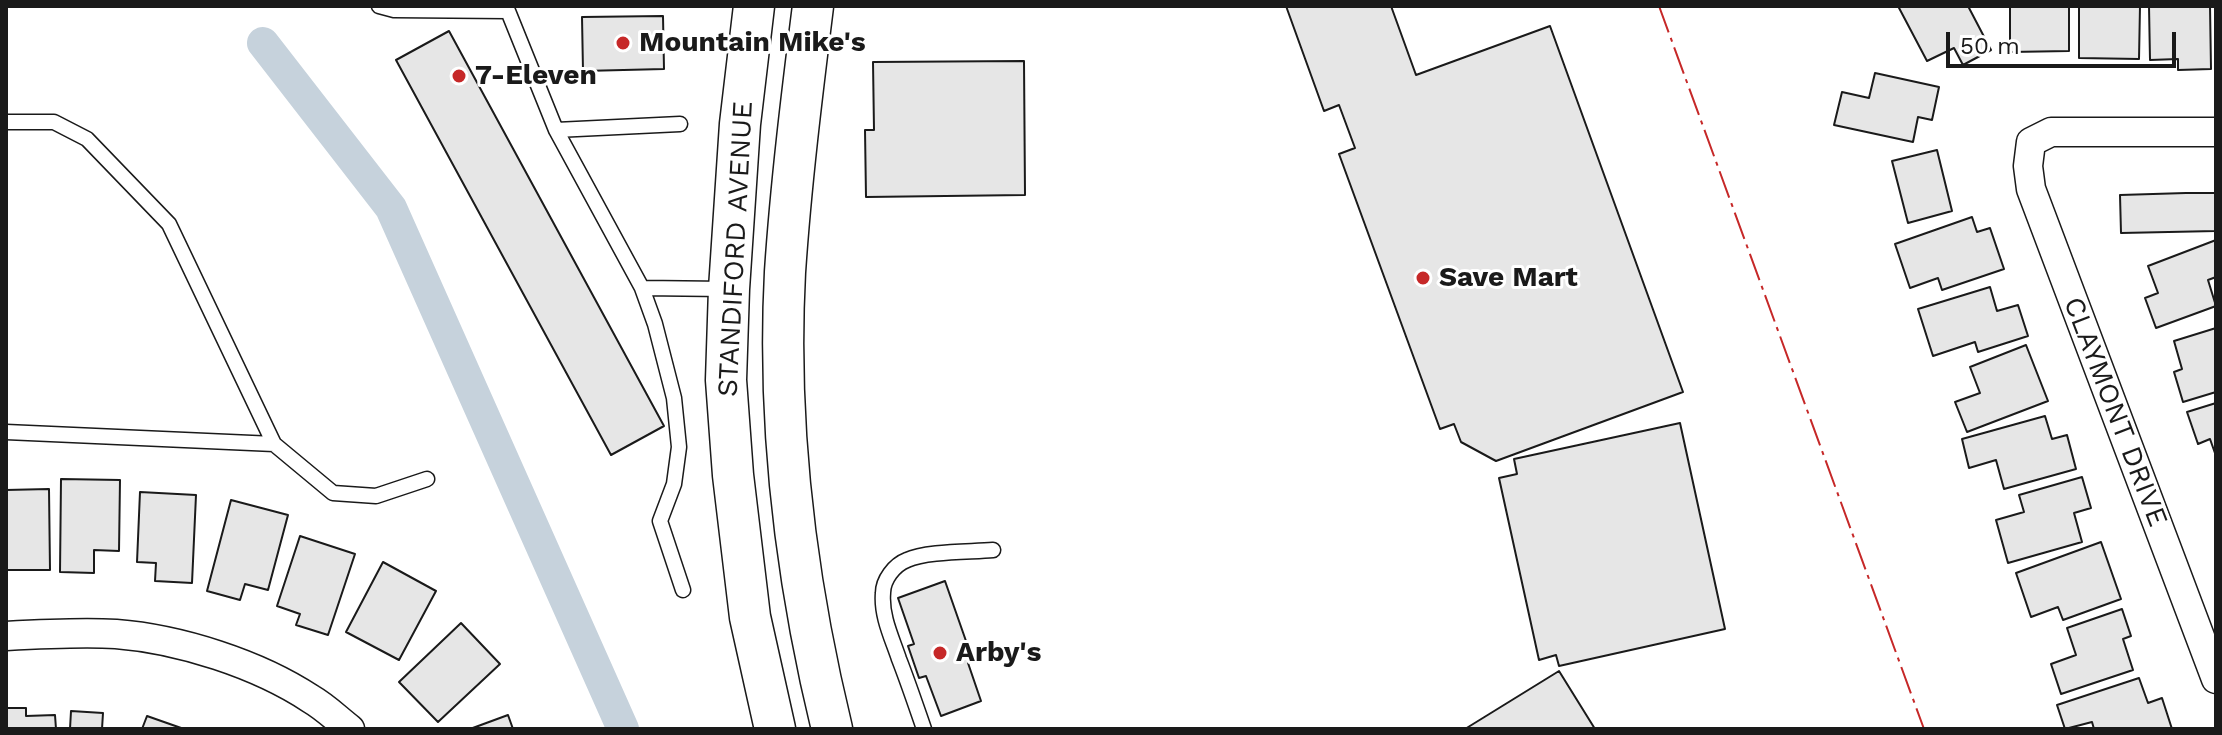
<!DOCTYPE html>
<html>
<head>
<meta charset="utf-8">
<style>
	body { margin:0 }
	#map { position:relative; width:2222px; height:735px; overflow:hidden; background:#fff; font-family:"Work Sans",sans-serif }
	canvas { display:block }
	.frame { position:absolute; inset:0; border:8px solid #1a1a1a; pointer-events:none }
	.scale { position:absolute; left:1946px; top:32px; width:230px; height:36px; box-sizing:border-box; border:4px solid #1a1a1a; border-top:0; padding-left:10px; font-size:24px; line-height:28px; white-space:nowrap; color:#1a1a1a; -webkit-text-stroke:6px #fff; paint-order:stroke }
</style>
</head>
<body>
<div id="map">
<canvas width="2222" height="735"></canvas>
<div class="frame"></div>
<div class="scale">50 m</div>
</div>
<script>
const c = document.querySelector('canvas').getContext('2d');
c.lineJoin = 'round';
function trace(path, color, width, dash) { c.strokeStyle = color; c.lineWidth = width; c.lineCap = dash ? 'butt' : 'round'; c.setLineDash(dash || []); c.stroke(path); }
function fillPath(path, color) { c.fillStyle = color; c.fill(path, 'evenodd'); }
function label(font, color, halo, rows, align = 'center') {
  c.font = font + ' "Work Sans",sans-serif'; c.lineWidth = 6; c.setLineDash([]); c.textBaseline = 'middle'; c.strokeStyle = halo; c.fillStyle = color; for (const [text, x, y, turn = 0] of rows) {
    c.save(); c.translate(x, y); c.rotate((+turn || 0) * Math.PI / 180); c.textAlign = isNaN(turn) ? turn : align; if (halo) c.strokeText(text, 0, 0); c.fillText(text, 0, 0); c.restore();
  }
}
trace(new Path2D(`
	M 263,43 L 391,208 L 623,729`), '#c6d2dc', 32);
const building = new Path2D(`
	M 1286,6 L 1391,6 L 1416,75 L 1550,26 L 1683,392 L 1496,461 L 1461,442 L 1454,424 L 1440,429 L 1339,154 L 1355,148 L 1339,105 L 1324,111 Z
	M 1898,6 L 1968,6 L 1991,50 L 1963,65 L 1954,48 L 1927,61 Z
	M 2010,6 L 2069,6 L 2069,51 L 2010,52 Z
	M 2079,6 L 2140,6 L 2139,59 L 2079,58 Z
	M 2149,6 L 2210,6 L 2211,69 L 2178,70 L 2178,59 L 2150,60 Z
	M 663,16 L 664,69 L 583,71 L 582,17 Z
	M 449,31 L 664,426 L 611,455 L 396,60 Z
	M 1024,61 L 1025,195 L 866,197 L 865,130 L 874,130 L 873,62 Z
	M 1875,73 L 1939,87 L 1932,120 L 1918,117 L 1913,142 L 1834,125 L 1842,92 L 1869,98 Z
	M 1937,150 L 1952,211 L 1908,223 L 1892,161 Z
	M 2186,193 L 2216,193 L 2216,231 L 2121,233 L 2120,195 Z
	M 1972,217 L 1977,232 L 1990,228 L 2004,269 L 1942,290 L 1938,278 L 1910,288 L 1895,244 Z
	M 2216,240 L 2216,277 L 2208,280 L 2216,306 L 2156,328 L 2145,298 L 2158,293 L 2148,266 Z
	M 1990,287 L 1997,311 L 2018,305 L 2028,336 L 1978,352 L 1975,342 L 1933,356 L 1918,309 Z
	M 2216,328 L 2216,392 L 2183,402 L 2174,372 L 2182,369 L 2174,341 Z
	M 2026,345 L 2048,401 L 1967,432 L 1955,402 L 1980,393 L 1970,367 Z
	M 2216,403 L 2216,456 L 2210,439 L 2198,444 L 2187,412 Z
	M 2045,416 L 2052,439 L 2067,435 L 2076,469 L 2004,489 L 1996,460 L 1969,468 L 1962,439 Z
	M 1680,423 L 1725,629 L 1559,666 L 1556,655 L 1539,660 L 1499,478 L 1517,474 L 1514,459 Z
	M 2082,477 L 2091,508 L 2074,513 L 2082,542 L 2008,563 L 1996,520 L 2024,512 L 2019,495 Z
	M 61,479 L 120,480 L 119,551 L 94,550 L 94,573 L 60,572 Z
	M 49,489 L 50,570 L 6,570 L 6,490 Z
	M 140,492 L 196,495 L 192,583 L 155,581 L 156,563 L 137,562 Z
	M 231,500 L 288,515 L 268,590 L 245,584 L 240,600 L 207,591 Z
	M 300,536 L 355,554 L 328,635 L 296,625 L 300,614 L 277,606 Z
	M 2101,542 L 2121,599 L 2063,620 L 2058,607 L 2031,617 L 2016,573 Z
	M 383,562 L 436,591 L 399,660 L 346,632 Z
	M 945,581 L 973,661 L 968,663 L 981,701 L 941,716 L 926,676 L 919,678 L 908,646 L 914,644 L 898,598 Z
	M 2122,609 L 2131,636 L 2123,639 L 2133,670 L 2061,694 L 2051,664 L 2076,655 L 2067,628 Z
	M 461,623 L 500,664 L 438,722 L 399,682 Z
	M 1559,671 L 1595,729 L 1465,729 Z
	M 2139,678 L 2148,703 L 2162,698 L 2172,729 L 2094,729 L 2092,722 L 2065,729 L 2057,705 Z
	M 6,708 L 26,708 L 26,716 L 55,715 L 56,729 L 6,729 Z
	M 71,711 L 103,713 L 102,729 L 70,729 Z
	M 508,715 L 513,729 L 470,729 Z
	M 147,716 L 184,729 L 142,729 Z`);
fillPath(building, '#e6e6e6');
trace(building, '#1a1a1a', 2);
const lane = new Path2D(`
	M 379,6 L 394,10 L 508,11 L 556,130 L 642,288 L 655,324 L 674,398 L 679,447 L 674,484 L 660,521 L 683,590
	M 6,122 L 54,122 L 87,139 L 169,224 L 274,444 L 333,493 L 376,496 L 427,479
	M 556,130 L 680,124
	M 642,288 L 726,289
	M 6,432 L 274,444
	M 924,729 C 916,706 908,682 899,659 C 892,638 881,616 883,593 C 883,580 894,565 907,560 C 926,551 970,552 993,550`);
const street = new Path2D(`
	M 2216,132 L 2051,132 L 2031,142 L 2028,166 L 2031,189 L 2216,679
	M 6,636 C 42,634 80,632 116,634 C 180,639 258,664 311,699 C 325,707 337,719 350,729`);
const secondary = new Path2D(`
	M 754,6 L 740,124 L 729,289 L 726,380 L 733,475 L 750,617 L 775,729
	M 813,6 C 802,94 791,183 785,272 C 777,424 796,581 832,729`);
trace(lane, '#1a1a1a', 17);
trace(street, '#1a1a1a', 31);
trace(secondary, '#1a1a1a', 43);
trace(lane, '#fff', 14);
trace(street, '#fff', 28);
trace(secondary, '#fff', 40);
trace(new Path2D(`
	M 1659,6 L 1924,729`), '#c62828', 2, [28, 6, 4, 6]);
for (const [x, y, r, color] of [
	[623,43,8,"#c62828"],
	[459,76,8,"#c62828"],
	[1423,278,8,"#c62828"],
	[940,653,8,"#c62828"]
]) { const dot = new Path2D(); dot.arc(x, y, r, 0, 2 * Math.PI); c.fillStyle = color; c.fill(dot); trace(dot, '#fff', 3); }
label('bold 28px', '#1a1a1a', '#fff', [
	["Mountain Mike's",639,43],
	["7-Eleven",475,76],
	["Save Mart",1439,278],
	["Arby's",956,653]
], 'left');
label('28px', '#1a1a1a', '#fff', [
	["STANDIFORD AVENUE",736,249,-87],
	["CLAYMONT DRIVE",2115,412,69]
]);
</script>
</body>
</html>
